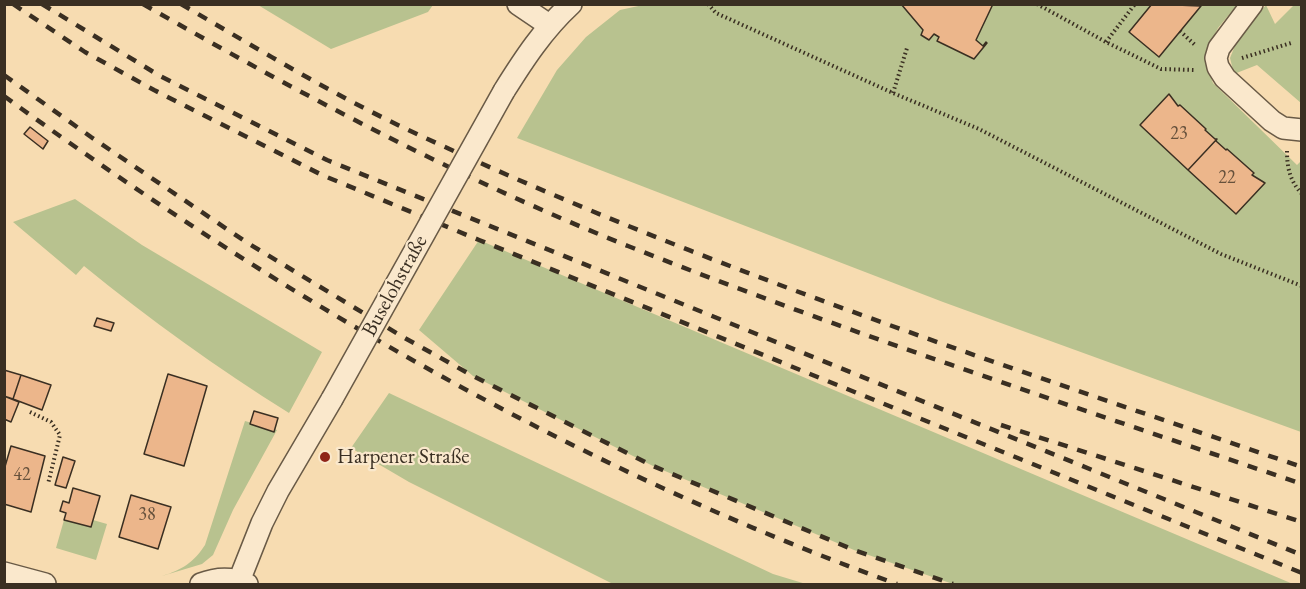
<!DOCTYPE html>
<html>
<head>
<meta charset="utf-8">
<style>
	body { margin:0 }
	#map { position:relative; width:1306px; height:589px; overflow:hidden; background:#f7dcb1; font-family:"EB Garamond",serif }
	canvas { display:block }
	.frame { position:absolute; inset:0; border:6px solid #3a2f22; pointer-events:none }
</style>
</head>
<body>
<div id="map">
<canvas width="1306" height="589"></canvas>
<div class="frame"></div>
</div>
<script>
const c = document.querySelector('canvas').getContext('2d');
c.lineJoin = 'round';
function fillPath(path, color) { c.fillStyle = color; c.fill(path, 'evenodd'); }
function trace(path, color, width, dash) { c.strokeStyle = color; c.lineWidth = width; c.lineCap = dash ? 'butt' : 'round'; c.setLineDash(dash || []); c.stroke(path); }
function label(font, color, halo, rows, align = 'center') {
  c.font = font + ' "EB Garamond",serif'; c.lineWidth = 4.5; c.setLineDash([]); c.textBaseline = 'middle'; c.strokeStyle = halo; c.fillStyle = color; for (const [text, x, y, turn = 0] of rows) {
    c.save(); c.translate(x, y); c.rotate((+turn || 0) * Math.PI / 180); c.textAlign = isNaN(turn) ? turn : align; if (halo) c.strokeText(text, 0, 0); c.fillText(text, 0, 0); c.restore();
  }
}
fillPath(new Path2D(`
	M 258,5 L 433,4 L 433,5 L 428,12 L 331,49 Z
	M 643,5 L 1237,5 L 1218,28 L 1208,48 L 1206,64 L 1213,83 L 1297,165 L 1301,161 L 1301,432 L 943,302 L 517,138 L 557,70 L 586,37 L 620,10 Z
	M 1266,5 L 1275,24 L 1294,5 L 1301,5 L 1301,103 L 1257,65 L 1234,74 L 1230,58 L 1238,38 Z
	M 75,199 L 142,245 L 322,352 L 289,413 C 217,368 149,319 84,266 L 76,275 L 13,222 Z
	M 479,240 L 1293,584 L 953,584 L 854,550 L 653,466 L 473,376 L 419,330 Z
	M 389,393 L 773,574 L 806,584 L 613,584 L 409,482 L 351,448 Z
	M 245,421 L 277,430 L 233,510 L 213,555 L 202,564 L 162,576 C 182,570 194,562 205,545 Z
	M 64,520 L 91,527 L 93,520 L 107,524 L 96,560 L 56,548 Z`), '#b8c28f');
const building = new Path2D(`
	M 901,4 L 993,4 L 976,40 L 983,46 L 986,42 L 987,43 L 974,59 L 937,41 L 939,37 L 934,34 L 929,40 L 921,35 L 923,30 Z
	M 1152,4 L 1201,6 L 1159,57 L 1129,32 Z
	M 1169,94 L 1178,106 L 1180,105 L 1206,129 L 1205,130 L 1215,139 L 1217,139 L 1188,170 L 1140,125 Z
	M 30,127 L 48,141 L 43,149 L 24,134 Z
	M 1217,139 L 1216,141 L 1226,150 L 1227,149 L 1254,173 L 1252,175 L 1265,183 L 1236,214 L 1188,170 Z
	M 97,318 L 114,323 L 111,331 L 94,326 Z
	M 4,370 L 21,375 L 13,399 L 4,396 Z
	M 168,374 L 207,386 L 184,466 L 144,454 Z
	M 21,375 L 51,385 L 42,410 L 13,399 Z
	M 4,396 L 19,402 L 11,422 L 4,419 Z
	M 254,411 L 278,418 L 274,432 L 250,424 Z
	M 11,446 L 45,456 L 31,512 L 4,504 L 4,470 Z
	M 63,457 L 75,461 L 66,488 L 55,485 Z
	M 73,488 L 100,496 L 91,527 L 64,520 L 66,513 L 60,511 L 63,501 L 69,503 Z
	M 131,495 L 171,507 L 158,549 L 119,537 Z`);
fillPath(building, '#ecb68b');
trace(building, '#3a2f22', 1.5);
const minor = new Path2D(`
	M 518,4 L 549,25
	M 1252,4 L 1219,48 L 1216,58 L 1218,67 L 1225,78 L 1272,121 L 1283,128 L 1302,130
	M 504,91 C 524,59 543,30 571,4
	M 4,573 L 45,584
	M 239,581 L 262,523 L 278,491 L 332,399
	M 201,584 C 216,578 231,577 247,584`);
trace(minor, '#695a46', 24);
trace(new Path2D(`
	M 708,4 L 716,13 L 893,93 L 979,129 L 1221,254 L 1302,286
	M 1037,4 L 1106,42 L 1161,69 L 1195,70
	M 1180,31 L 1195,45
	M 1106,42 L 1135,4
	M 1242,58 L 1291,43
	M 893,93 L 907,48
	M 1287,151 C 1287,168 1290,181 1302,194
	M 30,412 L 51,422 L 60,435 L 48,484`), '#3a2f22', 4, [1.5, 3]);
trace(minor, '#fae8cc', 21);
trace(new Path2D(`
	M 13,4 L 85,52 L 154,90 L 322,175 L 479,240 L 1302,573
	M 42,4 L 160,76 L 327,160 L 1302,555
	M 143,4 C 300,94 460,179 628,246 C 850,334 1076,407 1302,484
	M 181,4 C 253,46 325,90 400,126 C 691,264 997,363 1302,467
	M 4,75 L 91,137 L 246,242 L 403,337 L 473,376 L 653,466 L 854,550 L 953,584
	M 4,96 C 279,296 577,469 897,584
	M 1001,425 L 1302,522`), '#3a2f22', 4.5, [10, 10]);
const minorBridge = new Path2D(`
	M 332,399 L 504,91`);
trace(minorBridge, '#695a46', 24, []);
trace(minorBridge, '#fae8cc', 21);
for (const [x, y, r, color] of [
	[325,457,6,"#8f2418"]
]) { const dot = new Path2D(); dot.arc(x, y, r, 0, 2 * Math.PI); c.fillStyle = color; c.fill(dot); trace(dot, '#fae8cc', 2); }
label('18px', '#66513c', null, [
	["23",1179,134],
	["22",1227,178],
	["42",22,475],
	["38",147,515]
]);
label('21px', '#3a2f22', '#fae8cc', [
	["Buselohstraße",395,286,-61]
]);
label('21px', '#3a2f22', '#fae8cc', [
	["Harpener Straße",337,457]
], 'left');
</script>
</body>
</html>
